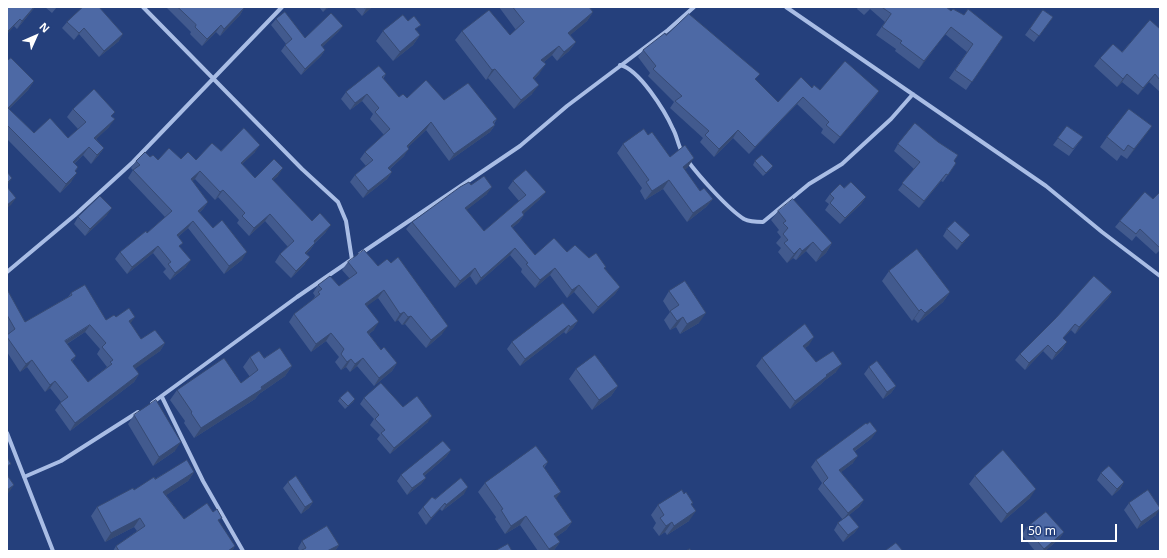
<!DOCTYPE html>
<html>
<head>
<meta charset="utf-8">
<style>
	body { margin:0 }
	#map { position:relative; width:1167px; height:558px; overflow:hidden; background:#25407c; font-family:"Noto Sans",sans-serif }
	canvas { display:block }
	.frame { position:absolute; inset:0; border:8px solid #fff; pointer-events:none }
	.north { position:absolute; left:16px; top:16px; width:40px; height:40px; -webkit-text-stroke:3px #25407c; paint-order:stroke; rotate:45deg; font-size:11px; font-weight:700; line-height:16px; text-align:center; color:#fff }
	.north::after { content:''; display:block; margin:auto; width:14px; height:18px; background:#fff; clip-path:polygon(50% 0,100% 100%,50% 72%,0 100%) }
	.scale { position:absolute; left:1021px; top:524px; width:96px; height:18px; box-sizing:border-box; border:2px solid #fff; border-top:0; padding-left:5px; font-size:12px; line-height:14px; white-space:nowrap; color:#fff; -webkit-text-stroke:3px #25407c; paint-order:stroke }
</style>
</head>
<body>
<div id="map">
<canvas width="1167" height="558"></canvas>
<div class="frame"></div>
<div class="north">N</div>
<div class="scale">50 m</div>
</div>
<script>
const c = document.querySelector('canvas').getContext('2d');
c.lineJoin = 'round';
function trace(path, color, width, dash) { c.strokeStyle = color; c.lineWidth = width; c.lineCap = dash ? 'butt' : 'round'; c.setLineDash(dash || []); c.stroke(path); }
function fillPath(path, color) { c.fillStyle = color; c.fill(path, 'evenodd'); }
trace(new Path2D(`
	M 143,7 L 302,169 L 338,202 L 346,221 L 352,260
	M 786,7 L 1046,186 L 1102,232 L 1160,276
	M 620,65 C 639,69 665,111 673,129 C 677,136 678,145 682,152
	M 687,160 C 699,176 728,209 744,219 C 750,222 757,222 763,222 L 809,184 L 842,164 L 891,119 L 913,94
	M 360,254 L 520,146 L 567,106 L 668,30 L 694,7
	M 7,272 L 75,215 L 133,162 L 282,7
	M 162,397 L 203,481 L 243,551
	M 152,403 L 297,297 L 351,260
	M 7,433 L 53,551
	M 24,477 L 61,461 L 138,412`), '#a9bde5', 4);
fillPath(new Path2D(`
	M 7,7 L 35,7 L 17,29 L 14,26 L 7,34 Z
	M 45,7 L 57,7 L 52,13 Z
	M 166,7 L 243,7 L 244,8 L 240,15 L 220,36 L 216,32 L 202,46 L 190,34 L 191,32 Z
	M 319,7 L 329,7 L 323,12 Z
	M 354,7 L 372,7 L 362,16 Z
	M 499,7 L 591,7 L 590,8 L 593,12 L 587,21 L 570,35 L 576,42 L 569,51 L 557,61 L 552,55 L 544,62 L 539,74 L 534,79 L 532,94 L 514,109 L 488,78 L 486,80 L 455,40 L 462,31 L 510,35 L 516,30 Z
	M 858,7 L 946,7 L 951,11 L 964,15 L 1003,37 L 966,90 L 949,78 L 967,52 L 945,34 L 919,69 L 895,51 L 896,49 L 876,35 L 885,22 L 870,9 L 864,15 L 857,9 Z
	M 1043,10 L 1053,17 L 1034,42 L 1025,35 Z
	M 276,19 L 305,38 L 343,26 L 338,32 L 322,47 L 325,50 L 321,56 L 301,75 L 281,51 L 286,44 L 271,25 Z
	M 67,22 L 119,41 L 99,57 L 79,34 L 74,40 L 62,28 Z
	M 1160,29 L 1160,92 L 1149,82 L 1138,95 L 1122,82 L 1117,87 L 1094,66 L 1100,58 L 1122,52 Z
	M 383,31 L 417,31 L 420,35 L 413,45 L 393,61 L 376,41 Z
	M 666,35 L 755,80 L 778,102 L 812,88 L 820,90 L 879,91 L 874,98 L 834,144 L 821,133 L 823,129 L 797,104 L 749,154 L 733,138 L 714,157 L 700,142 L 703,138 L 670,108 L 674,102 L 648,76 L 650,73 L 638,57 L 643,50 Z
	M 7,61 L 34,81 L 28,90 L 9,109 L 34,133 L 68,138 L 78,129 L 67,117 L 73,109 L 112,116 L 109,127 L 96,139 L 104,148 L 98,156 L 91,164 L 83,155 L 74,164 L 78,167 L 75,172 L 71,182 L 60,193 L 7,139 Z
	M 386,74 L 383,79 L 399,97 L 444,100 L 497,119 L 494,124 L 495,125 L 490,132 L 449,161 L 426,130 L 408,147 L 404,156 L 390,169 L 392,172 L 387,179 L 363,198 L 350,182 L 355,175 L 366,166 L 360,159 L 365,152 L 384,135 L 370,119 L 373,114 L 362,101 L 350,110 L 341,99 L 346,92 Z
	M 1067,126 L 1083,137 L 1069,156 L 1053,145 Z
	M 1152,126 L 1127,159 L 1121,155 L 1117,161 L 1100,147 L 1107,137 Z
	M 648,135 L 670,157 L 688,167 L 684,170 L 700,191 L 713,199 L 706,207 L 687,222 L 663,189 L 645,200 L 640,191 L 642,188 L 617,153 L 623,144 Z
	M 898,144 L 954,161 L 956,163 L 943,182 L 941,181 L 919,208 L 898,190 L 914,169 L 894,151 Z
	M 221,151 L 255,152 L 242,164 L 255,178 L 278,176 L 273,180 L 312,221 L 326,232 L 315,243 L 310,250 L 306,254 L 305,264 L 291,278 L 275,262 L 280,254 L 288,247 L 265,221 L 249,236 L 237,223 L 239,220 L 218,197 L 215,200 L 195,179 L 192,181 L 208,202 L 203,209 L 199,213 L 242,260 L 224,274 L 188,228 L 178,237 L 180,247 L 186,267 L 170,280 L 163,272 L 166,269 L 153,253 L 127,274 L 115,259 L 120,252 L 147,233 L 165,217 L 128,178 L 133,170 L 131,168 L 136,161 L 150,157 L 158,160 L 181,159 L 196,160 Z
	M 755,161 L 773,166 L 771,169 L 763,176 L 753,165 Z
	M 513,181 L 540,199 L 523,214 L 524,215 L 519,222 L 512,228 L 535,255 L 567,252 L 589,258 L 605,269 L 620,287 L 615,294 L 593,314 L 574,292 L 567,298 L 550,275 L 535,288 L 521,272 L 522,269 L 510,255 L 476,285 L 470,276 L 455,288 L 406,229 L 412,222 L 471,185 L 487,194 L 466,210 L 484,231 L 519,201 L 508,188 Z
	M 844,188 L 866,197 L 861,204 L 840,224 L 825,210 L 829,204 L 825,201 L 830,194 Z
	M 1160,192 L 1160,250 L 1156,254 L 1136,236 L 1132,241 L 1115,227 L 1120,221 L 1153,199 Z
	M 778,211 L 832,243 L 826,253 L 816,262 L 806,251 L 796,260 L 793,258 L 787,263 L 778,252 L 781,248 L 776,243 L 781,237 L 777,232 L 779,230 L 771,220 Z
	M 107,215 L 85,236 L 74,224 L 78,217 Z
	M 947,229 L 965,241 L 957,250 L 943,236 Z
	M 348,262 L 442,334 L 426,348 L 405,324 L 402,325 L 398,320 L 395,322 L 378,298 L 366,306 L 374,330 L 369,334 L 381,350 L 397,363 L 392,371 L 374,386 L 357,366 L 350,372 L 346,367 L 341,370 L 335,362 L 339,357 L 326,341 L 311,352 L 289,322 L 294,314 L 313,300 L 315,296 L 313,293 L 318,285 L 339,286 L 350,279 L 342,270 Z
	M 889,271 L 950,292 L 943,302 L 918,323 L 914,319 L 912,321 L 882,281 Z
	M 669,291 L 699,323 L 680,334 L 676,327 L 670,330 L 664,320 L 670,312 L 663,301 Z
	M 7,292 L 25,322 L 68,297 L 71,293 L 106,320 L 116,317 L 130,324 L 141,339 L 165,343 L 160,351 L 135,368 L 139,374 L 134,382 L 70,431 L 55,410 L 61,402 L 50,388 L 45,392 L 27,367 L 20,372 L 7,352 L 7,335 L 8,334 L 7,332 ZM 85,332 L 100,349 L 97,354 L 107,367 L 106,368 L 88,382 L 72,362 L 76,356 L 67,344 Z
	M 1112,292 L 1108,298 L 1075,334 L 1071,330 L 1063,338 L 1063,349 L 1052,360 L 1043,351 L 1025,370 L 1015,360 L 1020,354 Z
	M 578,321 L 573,328 L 566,334 L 564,332 L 520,366 L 507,349 L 512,342 Z
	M 809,345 L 805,348 L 816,362 L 836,372 L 824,381 L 821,384 L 790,409 L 756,366 L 762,358 Z
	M 250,357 L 264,358 L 292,366 L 285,376 L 259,394 L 255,399 L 194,438 L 184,423 L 185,421 L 170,400 L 177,390 L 241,383 L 250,377 L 243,367 Z
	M 869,367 L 896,386 L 891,393 L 883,399 L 864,374 Z
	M 576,369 L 618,386 L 611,396 L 592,410 L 569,379 Z
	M 340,398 L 355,399 L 353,402 L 345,409 L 338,401 Z
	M 364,398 L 403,407 L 428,422 L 390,454 L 377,439 L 380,435 L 370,425 L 374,419 L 360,404 Z
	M 134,415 L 175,451 L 153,466 L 128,424 Z
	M 872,438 L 855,451 L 853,463 L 841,472 L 864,500 L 859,507 L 849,515 L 859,527 L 854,533 L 843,542 L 834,530 L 838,523 L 843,520 L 818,489 L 822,483 L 811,467 L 816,460 Z
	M 451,450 L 446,457 L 424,476 L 426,478 L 421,484 L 407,495 L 397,481 L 401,475 Z
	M 548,462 L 544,468 L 556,499 L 572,522 L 566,530 L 556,537 L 560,542 L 554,550 L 553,551 L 538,551 L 520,525 L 505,534 L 495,519 L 496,517 L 478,492 L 485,483 Z
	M 194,472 L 188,481 L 166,495 L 184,519 L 219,522 L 235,546 L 232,551 L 113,551 L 116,546 L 137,531 L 134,527 L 105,542 L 91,516 L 97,507 L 134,490 L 155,479 Z
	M 1101,473 L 1124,482 L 1120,489 L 1112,496 L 1097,480 Z
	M 975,476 L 1030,498 L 1001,523 L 969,484 Z
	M 288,482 L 313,502 L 309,508 L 301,514 L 283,488 Z
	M 464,494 L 442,511 L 440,509 L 426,525 L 418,513 L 423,507 L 435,499 Z
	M 1129,503 L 1156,515 L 1137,529 L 1124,510 Z
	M 658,505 L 692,505 L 689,521 L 667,535 L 665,532 L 659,536 L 653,528 L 656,523 L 651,515 Z
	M 1026,528 L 1064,532 L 1059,539 L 1045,551 L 1035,551 L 1022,535 Z
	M 302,541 L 339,545 L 335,551 L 299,551 L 298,548 Z`), '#425a8e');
fillPath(new Path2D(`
	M 34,7 L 35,7 L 17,29 L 22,21 Z
	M 327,7 L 329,7 L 323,12 Z
	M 369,7 L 372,7 L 362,16 L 366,9 Z
	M 244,8 L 240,15 L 220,36 L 224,29 Z
	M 593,12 L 587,21 L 562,42 L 568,33 Z
	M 20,19 L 14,26 L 7,34 L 7,32 Z
	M 221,25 L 216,32 L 202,46 L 207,39 Z
	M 343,26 L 338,32 L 317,52 L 321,45 Z
	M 951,27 L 945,34 L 919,69 L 924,61 Z
	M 84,28 L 74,40 L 79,33 Z
	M 123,34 L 119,41 L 99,57 L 104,51 Z
	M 420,35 L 413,45 L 393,61 L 400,52 Z
	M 576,42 L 569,51 L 557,61 L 564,52 Z
	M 559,46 L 552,55 L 535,70 L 541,60 Z
	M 325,50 L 321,56 L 301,75 L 305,69 Z
	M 546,64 L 539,74 L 526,88 L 533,78 Z
	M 495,69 L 488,78 L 486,80 L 492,70 Z
	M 1127,74 L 1122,82 L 1117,87 L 1123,79 Z
	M 1155,74 L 1149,82 L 1138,95 L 1143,88 Z
	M 34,81 L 28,90 L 7,111 L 7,109 Z
	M 539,85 L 532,94 L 514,109 L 521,100 Z
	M 879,91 L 874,98 L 834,144 L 840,137 Z
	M 367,94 L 362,101 L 350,110 L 355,103 Z
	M 803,97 L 797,104 L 749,154 L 755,147 Z
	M 115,119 L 109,127 L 89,146 L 94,138 Z
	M 431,122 L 426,130 L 402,153 L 407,146 Z
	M 495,125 L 490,132 L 449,161 L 454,154 Z
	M 1152,126 L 1145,136 L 1127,159 L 1134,149 Z
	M 738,130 L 733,138 L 714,157 L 719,149 Z
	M 260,145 L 255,152 L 236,170 L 241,163 Z
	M 89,147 L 83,155 L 67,170 L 73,162 Z
	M 104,148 L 98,156 L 91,164 L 97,155 Z
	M 409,149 L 404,156 L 383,175 L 388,168 Z
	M 694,158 L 688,167 L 676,176 L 683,167 Z
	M 773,166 L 771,169 L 763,176 Z
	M 283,168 L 278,176 L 267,186 L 272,179 Z
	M 200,171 L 195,179 L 185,187 L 191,179 Z
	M 392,172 L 387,179 L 363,198 L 368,191 Z
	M 77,173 L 71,182 L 60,193 L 66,184 Z
	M 946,174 L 941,181 L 919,208 L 924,201 Z
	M 12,178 L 7,186 L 7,183 Z
	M 669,180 L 663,189 L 645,200 L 652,191 Z
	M 492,187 L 487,194 L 460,215 L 465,208 Z
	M 223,190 L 218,197 L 215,200 L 220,192 Z
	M 546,192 L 540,199 L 517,220 L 522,212 Z
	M 866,197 L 861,204 L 840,224 L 845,218 Z
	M 16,198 L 11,205 L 7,208 L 7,205 Z
	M 713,199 L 706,207 L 687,222 L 693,213 Z
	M 208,202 L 203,209 L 193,218 L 198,211 Z
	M 112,208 L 107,215 L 85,236 L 90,229 Z
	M 270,214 L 265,221 L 249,236 L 254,228 Z
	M 524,215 L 519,222 L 506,233 L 511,226 Z
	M 193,221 L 188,228 L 172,242 L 177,235 Z
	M 331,225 L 326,232 L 308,249 L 314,241 Z
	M 970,235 L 965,241 L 957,250 L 962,243 Z
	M 813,242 L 806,251 L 796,260 L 802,251 Z
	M 315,243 L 310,250 L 300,260 L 305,253 Z
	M 832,243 L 826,253 L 816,262 L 822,252 Z
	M 158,246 L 153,253 L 127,274 L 132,267 Z
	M 515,248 L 510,255 L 476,285 L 481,278 Z
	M 800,248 L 793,258 L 787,263 L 794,254 Z
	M 247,252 L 242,260 L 224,274 L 229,266 Z
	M 310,257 L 305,264 L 291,278 L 296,271 Z
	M 191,260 L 186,267 L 170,280 L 175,273 Z
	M 475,268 L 470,276 L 455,288 L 460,281 Z
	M 555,268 L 550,275 L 535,288 L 540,280 Z
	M 579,285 L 574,292 L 567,298 L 572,290 Z
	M 620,287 L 615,294 L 593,314 L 598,307 Z
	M 384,290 L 378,298 L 359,312 L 365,304 Z
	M 950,292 L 943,302 L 918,323 L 925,313 Z
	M 1112,292 L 1108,298 L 1075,334 L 1079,327 Z
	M 921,309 L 914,319 L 912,321 L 919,311 Z
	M 404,312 L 398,320 L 395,322 L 400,314 Z
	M 706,313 L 699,323 L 680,334 L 687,324 Z
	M 411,316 L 405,324 L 402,325 L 408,317 Z
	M 135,317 L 130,324 L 129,321 Z
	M 683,317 L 676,327 L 670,330 L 677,321 Z
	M 578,321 L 573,328 L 566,334 L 570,327 Z
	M 379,322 L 374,330 L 361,340 L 367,332 Z
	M 1075,324 L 1071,330 L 1058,344 L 1063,338 Z
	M 90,325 L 85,332 L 60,348 L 65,341 Z
	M 569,325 L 564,332 L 520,366 L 525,359 Z
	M 448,326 L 442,334 L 426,348 L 431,340 Z
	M 331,333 L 326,341 L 311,352 L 316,344 Z
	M 814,337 L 809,345 L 798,354 L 803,346 Z
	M 1067,342 L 1063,349 L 1052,360 L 1056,353 Z
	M 165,343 L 160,351 L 128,374 L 133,366 Z
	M 1048,345 L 1043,351 L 1025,370 L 1029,363 Z
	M 76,356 L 71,363 L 71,360 Z
	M 363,358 L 357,366 L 350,372 L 355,364 Z
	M 351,359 L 346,367 L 341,370 L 347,362 Z
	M 32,360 L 27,367 L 20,372 L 26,364 Z
	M 397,363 L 392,371 L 374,386 L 379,378 Z
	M 842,364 L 836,372 L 824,381 L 821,384 L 790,409 L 795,401 L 826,375 Z
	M 292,366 L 285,376 L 259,394 L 255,399 L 194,438 L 201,428 Z
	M 139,374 L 134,382 L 70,431 L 75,423 Z
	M 55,381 L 50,388 L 45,392 L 50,385 Z
	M 618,386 L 611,396 L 592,410 L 599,400 Z
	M 896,386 L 891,393 L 883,399 L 887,392 Z
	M 355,399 L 353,402 L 345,409 Z
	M 432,416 L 428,422 L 390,454 L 394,448 Z
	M 877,431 L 872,438 L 848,456 L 853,449 Z
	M 181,442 L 175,451 L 153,466 L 159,457 Z
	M 451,450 L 446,457 L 418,481 L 423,474 Z
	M 858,456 L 853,463 L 835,477 L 839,470 Z
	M 194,472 L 188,481 L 157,501 L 163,492 Z
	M 426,478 L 421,484 L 407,495 L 412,488 Z
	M 1124,482 L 1120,489 L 1112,496 L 1117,489 Z
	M 14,485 L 7,495 L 7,490 Z
	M 468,487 L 464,494 L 442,511 L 446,505 Z
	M 1036,489 L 1030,498 L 1001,523 L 1007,514 Z
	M 561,492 L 555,500 L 554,496 Z
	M 864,500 L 859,507 L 843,520 L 848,513 Z
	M 313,502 L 309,508 L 301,514 L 305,507 Z
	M 445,503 L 440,509 L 426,525 L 431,518 Z
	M 1160,509 L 1156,515 L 1137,529 L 1141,522 Z
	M 696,511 L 689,521 L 667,535 L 674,526 Z
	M 526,516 L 520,525 L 505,534 L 511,526 Z
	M 140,518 L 134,527 L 105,542 L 111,533 Z
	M 572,522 L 566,530 L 548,543 L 554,534 Z
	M 672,522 L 665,532 L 659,536 L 666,526 Z
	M 859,527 L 854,533 L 843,542 L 848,535 Z
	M 1064,532 L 1059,539 L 1045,551 L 1042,551 L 1044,549 Z
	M 560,542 L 554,550 L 548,551 L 549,549 Z
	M 339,545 L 335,551 L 327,551 Z
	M 235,546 L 232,551 L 228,551 Z`), '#364a74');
const building = new Path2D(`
	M 7,7 L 34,7 L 22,21 L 20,19 L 7,32 Z
	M 83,7 L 99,7 L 123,34 L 104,51 L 84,28 L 79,33 L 67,22 Z
	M 178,7 L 243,7 L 244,8 L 224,29 L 221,25 L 207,39 L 195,27 L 196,25 Z
	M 364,7 L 369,7 L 366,9 Z
	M 513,7 L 589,7 L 593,12 L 568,33 L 576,42 L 564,52 L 559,46 L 541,60 L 546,64 L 533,78 L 539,85 L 521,100 L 495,69 L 492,70 L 462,31 L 489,10 L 510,35 L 524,22 Z
	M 882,7 L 946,7 L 951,11 L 953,9 L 964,15 L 968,9 L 1003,37 L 972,82 L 955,70 L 973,44 L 951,27 L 924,61 L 900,43 L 902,41 L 882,27 L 891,14 Z
	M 1043,10 L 1053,17 L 1039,36 L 1030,29 Z
	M 285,12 L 305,38 L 331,13 L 343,26 L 321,45 L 325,50 L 305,69 L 285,45 L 292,39 L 276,19 Z
	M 689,14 L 760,74 L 755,79 L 778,102 L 801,77 L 812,88 L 814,85 L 820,90 L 845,61 L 879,91 L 840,137 L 826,125 L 829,122 L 803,97 L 755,147 L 738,130 L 719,149 L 705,135 L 709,131 L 675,101 L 682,96 L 653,69 L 656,66 L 643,50 L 665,33 L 666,35 Z
	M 403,15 L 408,21 L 414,16 L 421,25 L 415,29 L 420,35 L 400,52 L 383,31 Z
	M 1150,20 L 1160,29 L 1160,80 L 1155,74 L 1143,88 L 1127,74 L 1123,79 L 1100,58 L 1113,44 L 1122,52 Z
	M 11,58 L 34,81 L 8,108 L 34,133 L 50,118 L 68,138 L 86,122 L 73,109 L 94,89 L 115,112 L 111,116 L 115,119 L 94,138 L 104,148 L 97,155 L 89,147 L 73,162 L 78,167 L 75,171 L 77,173 L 66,184 L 7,125 L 7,61 Z
	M 379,66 L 386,74 L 382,77 L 399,97 L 403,94 L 407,98 L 426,80 L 444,100 L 468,83 L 497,119 L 493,122 L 495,125 L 454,154 L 431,122 L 407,146 L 409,149 L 388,168 L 392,172 L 368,191 L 355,175 L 373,160 L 365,152 L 390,129 L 375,112 L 379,108 L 367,94 L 355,103 L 346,92 Z
	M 1129,109 L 1152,126 L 1134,149 L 1128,145 L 1124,151 L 1107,137 Z
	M 915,123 L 938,142 L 958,155 L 954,161 L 956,163 L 948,175 L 946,174 L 924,201 L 902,183 L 920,162 L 898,144 Z
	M 1067,126 L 1083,137 L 1073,149 L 1058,138 Z
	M 244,128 L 260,145 L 241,163 L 255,178 L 274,159 L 283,168 L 272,179 L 312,221 L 320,213 L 331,225 L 314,241 L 315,243 L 305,253 L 310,257 L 296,271 L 280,254 L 294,241 L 270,214 L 254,228 L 242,216 L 245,213 L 223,190 L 220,192 L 200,171 L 191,179 L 208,202 L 198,211 L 213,228 L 222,220 L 247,252 L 229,266 L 193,221 L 177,235 L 183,243 L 179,246 L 191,260 L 175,273 L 168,264 L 171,262 L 158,246 L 132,267 L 120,252 L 146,231 L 147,233 L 172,211 L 133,170 L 140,165 L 136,161 L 145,152 L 150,157 L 153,155 L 158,160 L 169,148 L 181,159 L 188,152 L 196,160 L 212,143 L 221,151 Z
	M 644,129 L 648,135 L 652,132 L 670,157 L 685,145 L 694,158 L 683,167 L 700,191 L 704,188 L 713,199 L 693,213 L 669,180 L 652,191 L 646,182 L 649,180 L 623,144 Z
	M 762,155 L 773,166 L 766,173 L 755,161 Z
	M 526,170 L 546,192 L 522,212 L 524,215 L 511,226 L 535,255 L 554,238 L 567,252 L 575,245 L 589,258 L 596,253 L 606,267 L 604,268 L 620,287 L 598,307 L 579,285 L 572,290 L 555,268 L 540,280 L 526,264 L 528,263 L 515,248 L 481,278 L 475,268 L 460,281 L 412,222 L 460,187 L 469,182 L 471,185 L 484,176 L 492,187 L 465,208 L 484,231 L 526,195 L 513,181 Z
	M 7,172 L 12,178 L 7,183 Z
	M 851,182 L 866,197 L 845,218 L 830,203 L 834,198 L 830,194 L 840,184 L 844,188 Z
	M 7,187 L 16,198 L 7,205 Z
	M 1145,192 L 1153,199 L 1160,192 L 1160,248 L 1140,229 L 1136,234 L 1120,221 Z
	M 100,196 L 112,208 L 90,229 L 78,217 Z
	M 793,199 L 832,243 L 822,252 L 813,242 L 802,251 L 800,248 L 794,254 L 784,243 L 788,240 L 783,234 L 788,228 L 783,223 L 786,221 L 778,211 Z
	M 955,221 L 970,235 L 962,243 L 947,229 Z
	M 917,249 L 950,292 L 925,313 L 921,309 L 919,311 L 889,271 Z
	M 364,250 L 378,266 L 387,259 L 391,263 L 398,257 L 448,326 L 431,340 L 411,316 L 408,317 L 404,312 L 400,314 L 384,290 L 365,304 L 379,322 L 367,332 L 381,350 L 384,347 L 397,363 L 379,378 L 363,358 L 355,364 L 351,359 L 347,362 L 341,354 L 344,349 L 331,333 L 316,344 L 294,314 L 320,294 L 318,292 L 322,289 L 318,285 L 330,276 L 339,286 L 357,273 L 348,262 Z
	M 1094,276 L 1112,292 L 1079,327 L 1075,324 L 1063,338 L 1067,342 L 1056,353 L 1048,345 L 1029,363 L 1020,354 L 1056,318 Z
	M 685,281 L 706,313 L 687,324 L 683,317 L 677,321 L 670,311 L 679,305 L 669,291 Z
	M 85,285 L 106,320 L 114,315 L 116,317 L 129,308 L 135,317 L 129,321 L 141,339 L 155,330 L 165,343 L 133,366 L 139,374 L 75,423 L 60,403 L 68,397 L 55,381 L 50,385 L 32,360 L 26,364 L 7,337 L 7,335 L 15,329 L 7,315 L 7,292 L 8,291 L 25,322 L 72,295 L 71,293 ZM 90,325 L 106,343 L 102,347 L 113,360 L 110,362 L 112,364 L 88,382 L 71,360 L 76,356 L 65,341 Z
	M 563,303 L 578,321 L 570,327 L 569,325 L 525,359 L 512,342 Z
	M 805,324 L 814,337 L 803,346 L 816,362 L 833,351 L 842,364 L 826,375 L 827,376 L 795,401 L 762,358 Z
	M 280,348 L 292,366 L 261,387 L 262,389 L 201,428 L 191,413 L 192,412 L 177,390 L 224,358 L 241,383 L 258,370 L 250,357 L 259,351 L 264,358 Z
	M 595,355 L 618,386 L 599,400 L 576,369 Z
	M 877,361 L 896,386 L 887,392 L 869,367 Z
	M 381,383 L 403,407 L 417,396 L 432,416 L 394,448 L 381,433 L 385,430 L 375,419 L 379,415 L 364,398 Z
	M 348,391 L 355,399 L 348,406 L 340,398 Z
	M 156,400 L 181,442 L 159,457 L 134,415 Z
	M 870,422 L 877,431 L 853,449 L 858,456 L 839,470 L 864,500 L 848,513 L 823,483 L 828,478 L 816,460 L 866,423 L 867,424 Z
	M 443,441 L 451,450 L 423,474 L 426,478 L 412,488 L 401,475 Z
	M 536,446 L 548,462 L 543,466 L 561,492 L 554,496 L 572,522 L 554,534 L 560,542 L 549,549 L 526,516 L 511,526 L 501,510 L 503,509 L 485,483 Z
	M 1003,450 L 1036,489 L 1007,514 L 975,476 Z
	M 7,457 L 11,464 L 7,466 Z
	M 187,460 L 194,472 L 163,492 L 184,519 L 207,503 L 213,512 L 217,509 L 222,518 L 218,520 L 235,546 L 228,551 L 119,551 L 116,546 L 145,526 L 140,518 L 111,533 L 97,507 L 133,488 L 134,490 L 154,477 L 155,479 Z
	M 1109,466 L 1124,482 L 1117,489 L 1101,473 Z
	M 7,475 L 14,485 L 7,490 Z
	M 296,476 L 313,502 L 305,507 L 288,482 Z
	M 461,478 L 468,487 L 446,505 L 445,503 L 431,518 L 423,507 L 432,497 L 435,499 Z
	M 682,490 L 684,494 L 686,492 L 693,503 L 691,504 L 696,511 L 674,526 L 672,522 L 666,526 L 660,518 L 664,515 L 658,505 Z
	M 1148,490 L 1160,508 L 1160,509 L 1141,522 L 1129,503 Z
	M 1046,512 L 1064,532 L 1044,549 L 1026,528 Z
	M 849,515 L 859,527 L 848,535 L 838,523 Z
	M 327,526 L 339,545 L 327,551 L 300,551 L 306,548 L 302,541 Z
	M 896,543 L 903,551 L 885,551 Z
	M 508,544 L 512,551 L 495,551 Z
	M 690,549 L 691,551 L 686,551 Z`);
fillPath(building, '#4d69a5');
trace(building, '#364a74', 1);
</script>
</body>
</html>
